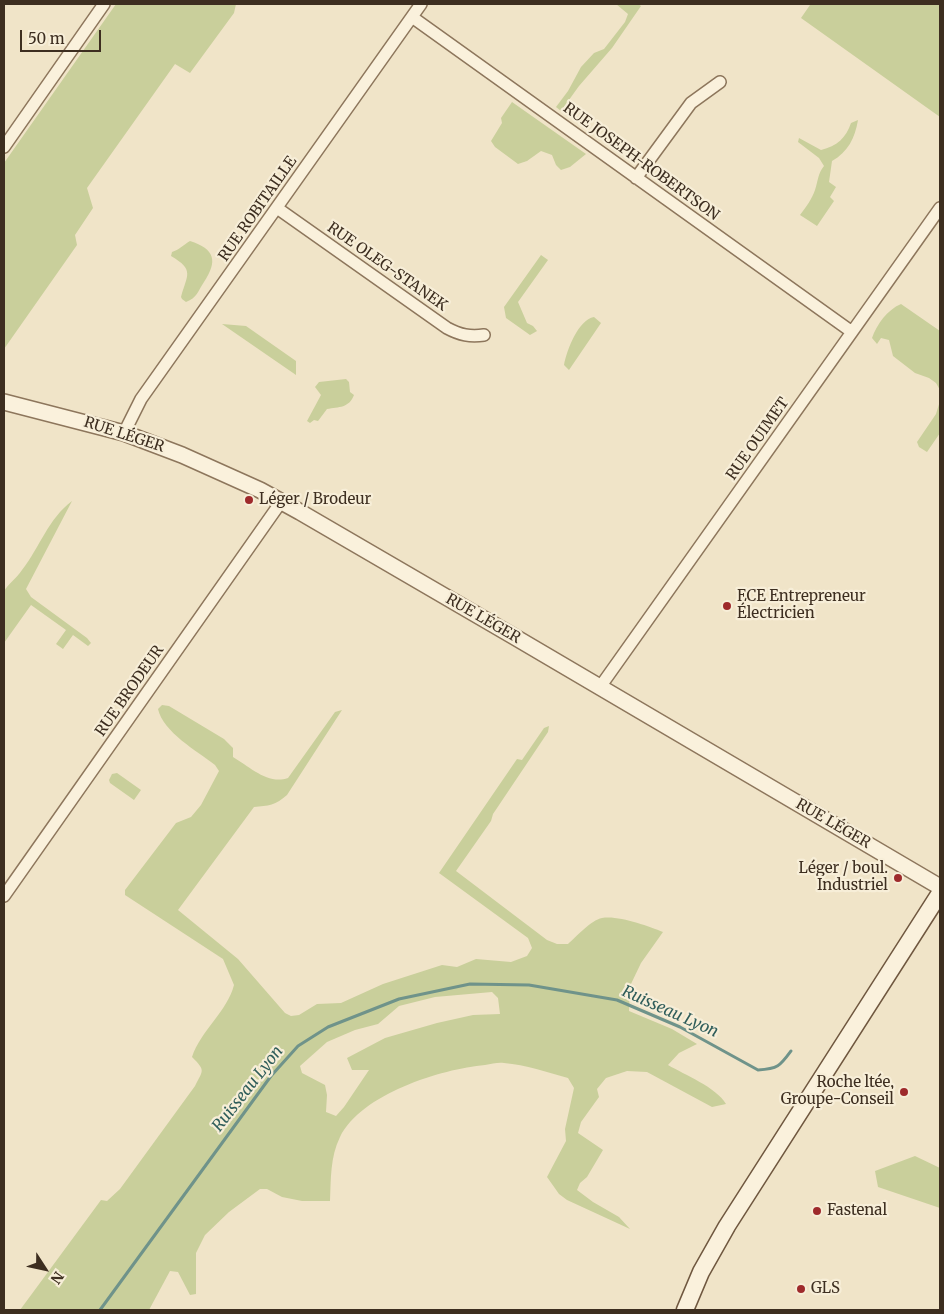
<!DOCTYPE html>
<html>
<head>
<meta charset="utf-8">
<style>
	body { margin:0 }
	#map { position:relative; width:944px; height:1314px; overflow:hidden; background:#f0e4c8; font-family:Merriweather,serif }
	canvas { display:block }
	.frame { position:absolute; inset:0; border:5px solid #3d2e20; pointer-events:none }
	.north { position:absolute; left:20px; top:1244px; width:50px; height:50px; -webkit-text-stroke:4px #f7eed8; paint-order:stroke; rotate:125deg; font-size:14px; font-weight:700; line-height:20px; text-align:center; color:#3d2e20 }
	.north::after { content:''; display:block; margin:auto; width:18px; height:22px; background:#3d2e20; clip-path:polygon(50% 0,100% 100%,50% 72%,0 100%) }
	.scale { position:absolute; left:20px; top:30px; width:81px; height:22px; box-sizing:border-box; border:2px solid #3d2e20; border-top:0; padding-left:6px; font-size:15px; line-height:18px; white-space:nowrap; color:#3d2e20; -webkit-text-stroke:4px #f7eed8; paint-order:stroke }
</style>
</head>
<body>
<div id="map">
<canvas width="944" height="1314"></canvas>
<div class="frame"></div>
<div class="north">N</div>
<div class="scale">50 m</div>
</div>
<script>
const c = document.querySelector('canvas').getContext('2d');
c.lineJoin = 'round';
function fillPath(path, color) { c.fillStyle = color; c.fill(path, 'evenodd'); }
function trace(path, color, width, dash) { c.strokeStyle = color; c.lineWidth = width; c.lineCap = dash ? 'butt' : 'round'; c.setLineDash(dash || []); c.stroke(path); }
function label(font, color, halo, rows, align = 'center') {
  c.font = font + ' Merriweather,serif'; c.lineWidth = 4.5; c.setLineDash([]); c.textBaseline = 'middle'; c.strokeStyle = halo; c.fillStyle = color; for (const [text, x, y, turn = 0] of rows) {
    c.save(); c.translate(x, y); c.rotate((+turn || 0) * Math.PI / 180); c.textAlign = isNaN(turn) ? turn : align; if (halo) c.strokeText(text, 0, 0); c.fillText(text, 0, 0); c.restore();
  }
}
fillPath(new Path2D(`
	M 116,4 L 236,4 L 234,13 L 190,73 L 175,64 L 87,188 L 93,208 L 75,235 L 77,245 L 4,349 L 4,163 Z
	M 616,4 L 638,4 L 641,6 L 612,48 L 579,86 L 561,111 L 556,107 L 568,91 L 581,67 L 594,53 L 604,49 L 625,22 L 628,14 Z
	M 940,4 L 940,117 L 801,18 L 810,5 Z
	M 512,102 L 586,154 L 570,167 L 561,170 L 556,165 L 552,155 L 541,151 L 527,161 L 518,164 L 495,147 L 491,141 L 502,123 L 501,118 Z
	M 858,120 C 855,138 848,152 832,161 L 829,182 L 836,187 L 830,197 L 834,201 L 817,226 L 800,215 C 806,207 812,199 815,190 C 818,181 818,173 824,166 L 819,158 L 798,142 L 799,138 L 821,150 C 837,146 846,138 851,123 Z
	M 190,241 C 215,249 218,261 204,282 C 198,291 197,298 186,302 L 182,299 L 181,297 C 187,275 195,270 171,256 L 172,252 C 179,250 183,245 190,241 Z
	M 541,255 L 548,260 L 518,302 L 527,323 L 533,326 L 537,331 L 530,335 L 506,318 L 504,307 Z
	M 901,304 L 940,331 L 940,390 L 936,383 L 929,378 L 915,373 L 893,356 L 889,340 L 881,338 L 877,344 L 872,338 C 877,324 887,310 901,304 Z
	M 594,317 L 601,323 L 569,370 L 564,365 C 567,350 578,320 594,317 Z
	M 222,324 L 246,326 L 296,361 L 296,375 Z
	M 346,379 L 349,382 L 350,392 L 354,395 C 349,408 339,407 327,409 L 318,421 L 314,420 L 310,423 L 307,421 L 321,395 L 315,387 L 319,382 Z
	M 940,401 L 940,433 L 927,452 L 919,447 L 917,442 L 936,414 Z
	M 72,501 L 26,589 L 31,597 L 87,638 L 91,643 L 88,646 L 73,635 L 63,649 L 56,644 L 66,630 L 31,605 L 4,643 L 4,591 C 9,583 17,578 22,570 C 40,547 48,519 72,501 Z
	M 162,705 L 169,706 L 224,739 L 233,748 L 233,757 C 250,767 268,785 288,778 L 335,712 L 342,710 L 287,795 C 276,805 268,806 254,807 L 178,910 L 238,959 L 285,1013 L 291,1016 L 299,1015 L 317,1004 L 341,1003 L 383,984 L 442,965 L 457,967 L 476,959 L 511,962 L 527,956 L 532,948 L 528,938 L 439,873 L 517,759 L 522,760 L 544,728 L 549,726 L 548,732 L 493,814 L 491,821 L 456,871 L 547,940 L 557,944 L 568,944 C 576,937 591,920 602,918 C 618,915 648,926 663,932 L 641,963 L 630,986 L 629,1011 L 672,1029 L 697,1044 L 679,1053 L 668,1065 C 685,1075 716,1087 726,1104 L 712,1107 L 647,1072 L 627,1071 L 606,1078 L 597,1089 L 599,1097 L 581,1122 L 578,1133 L 603,1150 L 587,1177 L 580,1183 L 577,1190 L 593,1202 L 619,1217 L 630,1229 L 567,1200 L 559,1194 L 547,1177 L 566,1141 L 565,1129 L 574,1088 L 568,1078 C 547,1072 526,1065 504,1063 C 498,1062 492,1064 485,1065 C 441,1069 361,1094 340,1137 C 330,1157 331,1180 330,1201 L 302,1201 L 282,1197 L 267,1189 L 260,1189 L 229,1212 L 205,1235 L 196,1253 L 196,1294 L 190,1295 L 178,1272 L 170,1271 L 149,1310 L 20,1310 L 101,1200 L 107,1201 L 120,1189 L 195,1086 C 203,1070 206,1071 192,1057 C 201,1030 227,1012 234,985 L 223,959 L 125,895 L 125,890 L 176,823 L 191,817 L 201,805 L 219,771 L 215,765 C 197,751 163,732 158,709 ZM 492,992 L 498,998 L 500,1014 L 473,1015 L 437,1023 L 385,1038 L 347,1058 L 352,1070 L 369,1070 L 344,1107 L 336,1116 L 326,1112 L 327,1095 L 325,1085 L 302,1073 L 300,1066 L 327,1042 L 355,1030 L 378,1024 L 399,1006 L 435,997 Z
	M 117,773 L 141,790 L 134,800 L 110,783 L 109,780 L 112,774 Z
	M 915,1156 L 940,1168 L 940,1208 L 878,1187 L 875,1171 Z`), '#c9cf9b');
trace(new Path2D(`
	M 100,1310 L 271,1076 L 298,1046 L 328,1027 L 399,999 L 470,984 L 529,985 L 617,1000 L 680,1027 L 758,1070 C 778,1069 780,1066 791,1051`), '#6f938a', 3);
const minor = new Path2D(`
	M 412,17 L 852,332
	M 4,147 L 104,4
	M 636,178 L 691,103 L 720,82
	M 277,208 L 447,328 C 460,335 470,337 484,335
	M 124,433 L 141,399 L 421,4
	M 600,687 L 940,208
	M 4,896 L 281,502`);
const tertiary = new Path2D(`
	M 4,402 L 124,433 L 182,455 L 260,490 L 300,512 L 513,636 L 940,887`);
const secondary = new Path2D(`
	M 685,1310 L 701,1272 L 727,1226 L 940,893`);
trace(minor, '#8d765c', 14);
trace(tertiary, '#8d765c', 18);
trace(secondary, '#6f573f', 19);
trace(minor, '#faf1dc', 11);
trace(tertiary, '#faf1dc', 15);
trace(secondary, '#faf1dc', 16);
for (const [x, y, r, color] of [
	[249,500,5,"#9e2a2b"],
	[727,606,5,"#9e2a2b"],
	[898,878,5,"#9e2a2b"],
	[904,1092,5,"#9e2a2b"],
	[817,1211,5,"#9e2a2b"],
	[801,1289,5,"#9e2a2b"]
]) { const dot = new Path2D(); dot.arc(x, y, r, 0, 2 * Math.PI); c.fillStyle = color; c.fill(dot); trace(dot, '#f7eed8', 2); }
label('15px', '#3d2e20', '#f7eed8', [
	["RUE JOSEPH-ROBERTSON",641,162,36],
	["RUE ROBITAILLE",258,209,-55],
	["RUE OLEG-STANEK",387,267,35],
	["RUE LÉGER",124,435,18],
	["RUE OUIMET",758,439,-55],
	["RUE LÉGER",483,619,30],
	["RUE BRODEUR",130,691,-55],
	["RUE LÉGER",833,824,30]
]);
label('15px', '#3d2e20', '#f7eed8', [
	["Léger / Brodeur",259,500],
	["ECE Entrepreneur",737,597],
	["Électricien",737,614],
	["Léger / boul.",888,869,"right"],
	["Industriel",888,886,"right"],
	["Roche ltée,",894,1083,"right"],
	["Groupe-Conseil",894,1100,"right"],
	["Fastenal",827,1211],
	["GLS",811,1289]
], 'left');
label('italic 16px', '#2f5d5a', '#f7eed8', [
	["Ruisseau Lyon",670,1012,24],
	["Ruisseau Lyon",248,1089,-52]
]);
</script>
</body>
</html>
